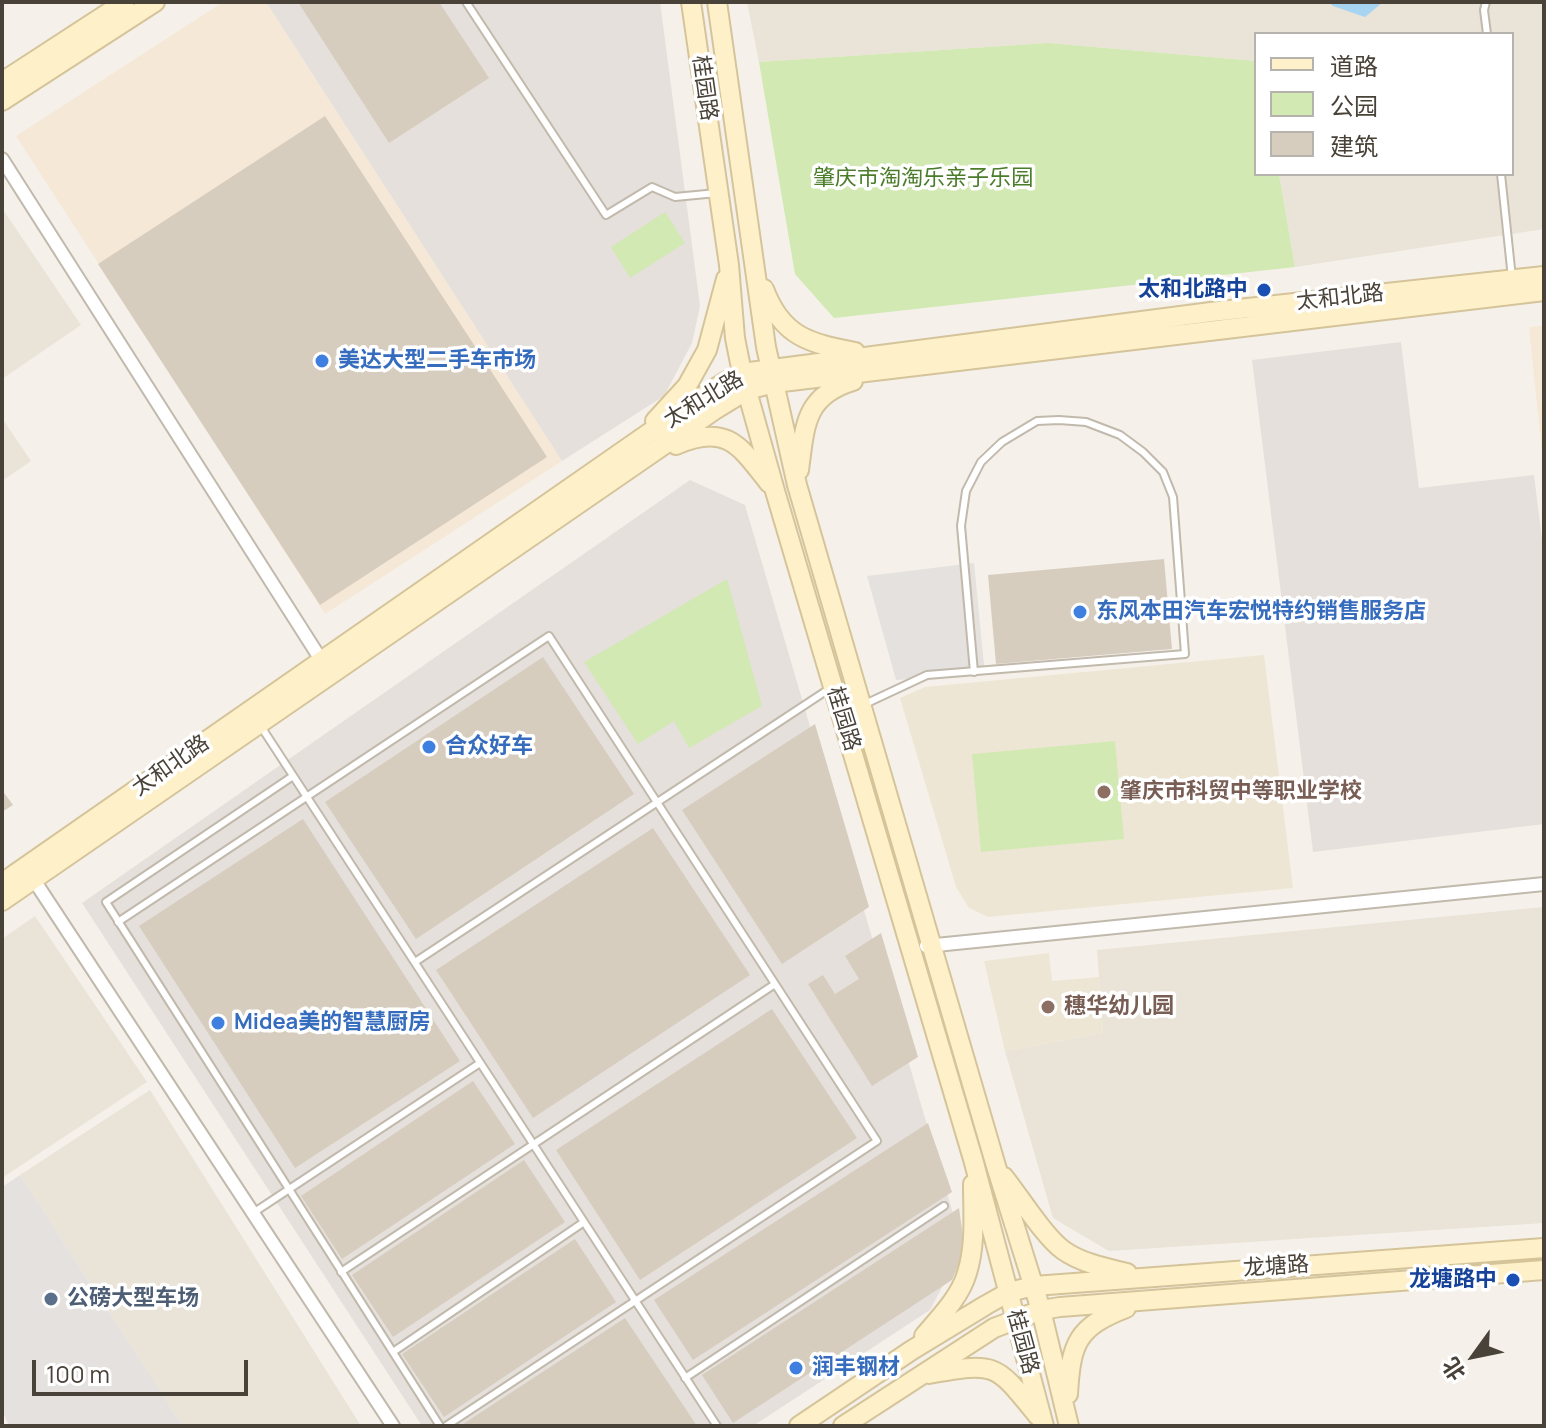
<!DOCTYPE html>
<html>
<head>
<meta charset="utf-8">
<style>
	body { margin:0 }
	#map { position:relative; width:1546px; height:1428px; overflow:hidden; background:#f5f1ea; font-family:Manrope,"Noto Sans SC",sans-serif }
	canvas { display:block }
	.frame { position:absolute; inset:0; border:4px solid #494238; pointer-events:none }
	.legend { position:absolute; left:1254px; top:32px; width:260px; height:144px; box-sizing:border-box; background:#fff; border:2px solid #b6b3af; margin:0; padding:10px 14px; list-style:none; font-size:24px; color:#494238 }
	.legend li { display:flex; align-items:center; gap:16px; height:40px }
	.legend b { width:40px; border:2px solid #b6b3af }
	.north { position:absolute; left:1434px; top:1316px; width:80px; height:80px; -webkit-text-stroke:6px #fff; paint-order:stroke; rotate:237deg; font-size:22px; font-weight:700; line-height:32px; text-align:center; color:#494238 }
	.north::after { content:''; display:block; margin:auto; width:28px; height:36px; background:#494238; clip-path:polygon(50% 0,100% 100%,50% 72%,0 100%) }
	.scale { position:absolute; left:32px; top:1360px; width:216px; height:36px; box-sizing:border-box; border:4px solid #494238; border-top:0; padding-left:10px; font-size:24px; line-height:28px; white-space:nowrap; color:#494238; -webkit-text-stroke:6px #fff; paint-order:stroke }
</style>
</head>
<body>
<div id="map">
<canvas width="1546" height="1428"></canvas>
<div class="frame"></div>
<ul class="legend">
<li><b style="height:10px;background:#fef1ca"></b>道路</li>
<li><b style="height:22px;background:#d2e9b3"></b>公园</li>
<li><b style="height:22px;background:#d7cdbf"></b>建筑</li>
</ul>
<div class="north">北</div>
<div class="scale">100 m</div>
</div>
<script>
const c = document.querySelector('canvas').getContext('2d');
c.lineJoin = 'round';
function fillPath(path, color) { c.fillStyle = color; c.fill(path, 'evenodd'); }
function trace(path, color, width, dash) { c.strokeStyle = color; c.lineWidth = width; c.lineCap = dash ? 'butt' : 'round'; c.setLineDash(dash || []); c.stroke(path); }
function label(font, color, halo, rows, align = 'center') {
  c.font = font + ' Manrope,"Noto Sans SC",sans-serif'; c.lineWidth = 7; c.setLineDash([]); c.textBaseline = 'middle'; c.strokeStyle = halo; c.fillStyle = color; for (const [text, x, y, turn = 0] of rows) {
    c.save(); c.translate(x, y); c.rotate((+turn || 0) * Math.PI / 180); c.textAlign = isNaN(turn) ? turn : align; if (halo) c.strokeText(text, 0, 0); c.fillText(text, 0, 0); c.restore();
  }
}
fillPath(new Path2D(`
	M 747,2 L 1544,2 L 1544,229 L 1295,267 L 1279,174 L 1512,174 L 1512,34 L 1256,34 L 1256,61 L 1048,43 L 759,62 Z
	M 2,208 L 81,325 L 2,379 Z
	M 2,418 L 31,461 L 2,481 Z
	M 1544,907 L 1544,1223 L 1109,1251 L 1053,1218 L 1005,1051 L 1103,1033 L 1097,950 Z
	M 35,916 L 147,1082 L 2,1178 L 2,939 Z
	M 150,1090 L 361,1426 L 183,1426 L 20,1175 Z`), '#e9e3d8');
fillPath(new Path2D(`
	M 223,2 L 266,2 L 562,461 L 325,614 L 16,136 Z
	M 1544,326 L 1544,473 L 1529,327 Z`), '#f6e8d6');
fillPath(new Path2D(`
	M 266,2 L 660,2 L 700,306 L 692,343 L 664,396 L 562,461 Z
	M 1401,342 L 1419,488 L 1534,475 L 1544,556 L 1544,824 L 1313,852 L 1252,360 Z
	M 690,480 L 745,505 L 957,1227 L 947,1278 L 930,1310 L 753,1426 L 422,1426 L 82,903 Z`), '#e5e0db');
fillPath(new Path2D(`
	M 1264,655 L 1293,888 L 988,917 L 969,908 L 956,887 L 900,698 L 925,687 Z
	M 1049,953 L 1052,981 L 1099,977 L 1103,1033 L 1005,1051 L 984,961 Z`), '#eee6d4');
fillPath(new Path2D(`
	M 1048,43 L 1256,61 L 1256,174 L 1279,174 L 1295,267 L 834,318 L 795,274 L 759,62 Z
	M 665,212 L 685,243 L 630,278 L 611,247 Z
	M 727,579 L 762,706 L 689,748 L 674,721 L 638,744 L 584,662 Z
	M 1115,741 L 1124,839 L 981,852 L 972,754 Z`), '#d2e9b3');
fillPath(new Path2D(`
	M 974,563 L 985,675 L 896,680 L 867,576 Z
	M 20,1175 L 183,1426 L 9,1426 L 2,1410 L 2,1187 Z`), '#e4e1de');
fillPath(new Path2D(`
	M 1328,2 L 1383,2 L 1365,17 L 1333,6 Z`), '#a7d4f1');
fillPath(new Path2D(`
	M 298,2 L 439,2 L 489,78 L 389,143 Z
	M 325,116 L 547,457 L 320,605 L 98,264 Z
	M 1164,559 L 1172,649 L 996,664 L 988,575 Z
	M 543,657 L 634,794 L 416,939 L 325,802 Z
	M 815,724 L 869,907 L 782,964 L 682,810 Z
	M 2,790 L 13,805 L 2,812 Z
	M 303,819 L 460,1061 L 295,1168 L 139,926 Z
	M 653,828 L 750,975 L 533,1118 L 436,970 Z
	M 881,933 L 918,1057 L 872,1086 L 808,984 L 823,975 L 835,994 L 859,979 L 845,956 Z
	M 772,1009 L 857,1138 L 640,1280 L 556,1150 Z
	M 473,1081 L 515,1144 L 342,1259 L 301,1196 Z
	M 928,1123 L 952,1192 L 693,1360 L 654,1300 Z
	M 524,1160 L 565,1222 L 393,1337 L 352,1275 Z
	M 959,1208 L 965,1250 L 952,1280 L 733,1423 L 702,1375 Z
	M 575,1239 L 616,1302 L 444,1417 L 402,1354 Z
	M 625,1318 L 697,1426 L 460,1426 Z`), '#d7cdbf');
const lane = new Path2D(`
	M 466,2 L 606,215 L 652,187 L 675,197 L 717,193
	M 1486,2 L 1484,10 L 1487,34
	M 1501,174 L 1512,278
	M 865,704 L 927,675 L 1185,654 L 1173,497 L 1163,472 L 1143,452 L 1120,435 L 1086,422 L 1059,420 L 1037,421 L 1002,442 L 981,462 L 966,491 L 961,526 L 974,672
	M 260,725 L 717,1426
	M 293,776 L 106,902 L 440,1426
	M 118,922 L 549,636 L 877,1141 L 446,1426
	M 415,962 L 829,689
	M 253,1213 L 480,1063
	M 341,1272 L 775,984
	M 393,1352 L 584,1222
	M 685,1378 L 944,1206`);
const street = new Path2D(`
	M 2,159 L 325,666
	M 30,874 L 393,1426
	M 926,946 L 1544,884`);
const secondary = new Path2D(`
	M 691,2 L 729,265 L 735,338 L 742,373 L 775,491 L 973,1159 L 1044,1426
	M 717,2 L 766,347 L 797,485 L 996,1166 L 1041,1310 L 1069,1426
	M 2,82 L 125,2
	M 2,101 L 155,2
	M 764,289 C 782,337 809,343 855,352
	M 655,421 L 687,386 L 707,350 L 726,279
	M 676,445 C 727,423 740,446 769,483
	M 799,470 C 805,426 804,396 853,381
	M 2,883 L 649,433 L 723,383 L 742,373 L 1211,312 L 1544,276
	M 2,901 L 716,409 L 747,390 L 774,383 L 1544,291
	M 1004,1177 C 1020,1197 1044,1236 1063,1250 C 1081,1263 1106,1268 1127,1273
	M 924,1336 C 940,1317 960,1297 967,1273 C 976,1244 973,1213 973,1184
	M 929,1374 C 997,1362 995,1363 1038,1416
	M 1068,1394 C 1071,1343 1077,1327 1126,1308
	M 799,1426 L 912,1350 L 986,1305 L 1009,1292 L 1034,1286 L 1544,1248
	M 843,1426 L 994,1328 L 1041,1310 L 1060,1307 L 1544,1270`);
trace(lane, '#c1b9ac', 10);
trace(street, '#c1b9ac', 16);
trace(secondary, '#d5c49a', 22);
trace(lane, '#fff', 6);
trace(street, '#fff', 12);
trace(secondary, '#fef1ca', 18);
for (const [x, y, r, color] of [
	[1264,290,8,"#1a4fb4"],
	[322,361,8,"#3f7fe0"],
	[1080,612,8,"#3f7fe0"],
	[429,747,8,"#3f7fe0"],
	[1104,792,8,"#8d6e63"],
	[1048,1007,8,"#8d6e63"],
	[218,1023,8,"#3f7fe0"],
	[1513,1280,8,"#1a4fb4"],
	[51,1299,8,"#5c6f8a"],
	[796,1368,8,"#3f7fe0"]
]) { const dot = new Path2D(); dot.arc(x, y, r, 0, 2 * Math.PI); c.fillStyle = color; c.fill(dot); trace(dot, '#fff', 3); }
label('22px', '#494238', '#fff', [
	["桂园路",704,88,82],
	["太和北路",1340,298,-6],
	["太和北路",704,400,-31],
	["桂园路",843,719,73],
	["太和北路",171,766,-35],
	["龙塘路",1276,1267,-4],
	["桂园路",1022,1342,75]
]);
label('22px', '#4b7c2a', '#fff', [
	["肇庆市淘淘乐亲子乐园",923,179]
]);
label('bold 22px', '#164399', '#fff', [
	["太和北路中",1248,290],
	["龙塘路中",1497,1280]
], 'right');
label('bold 22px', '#366cbe', '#fff', [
	["美达大型二手车市场",338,361],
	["东风本田汽车宏悦特约销售服务店",1096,612],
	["合众好车",445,747],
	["Midea美的智慧厨房",234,1023],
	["润丰钢材",812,1368]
], 'left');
label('bold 22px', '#785e54', '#fff', [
	["肇庆市科贸中等职业学校",1120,792],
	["穗华幼儿园",1064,1007]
], 'left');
label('bold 22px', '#4e5e75', '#fff', [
	["公磅大型车场",67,1299]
], 'left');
</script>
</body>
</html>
